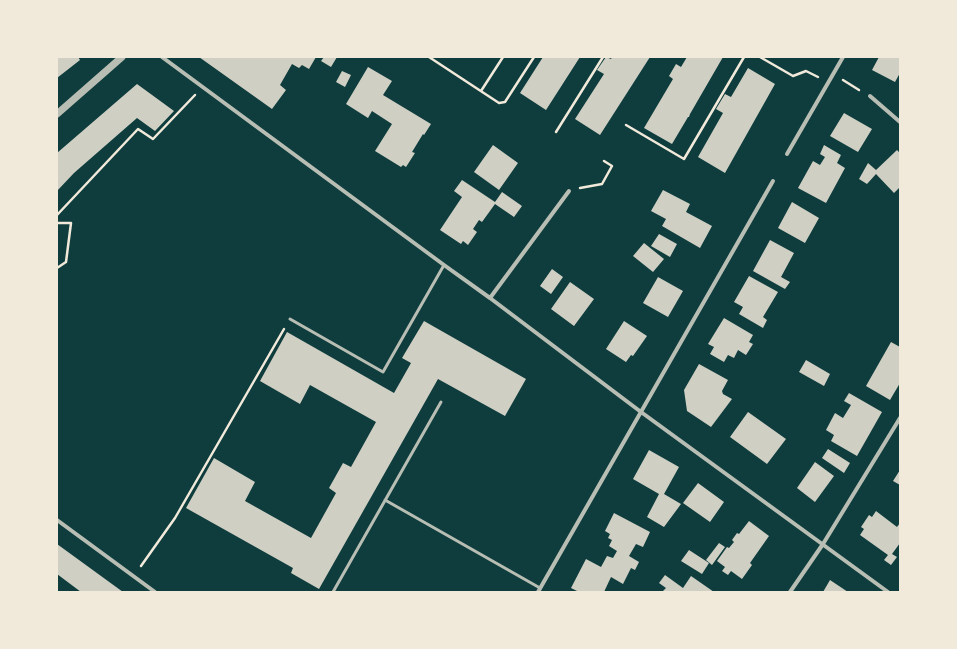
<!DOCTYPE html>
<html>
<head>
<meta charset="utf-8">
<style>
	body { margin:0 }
	#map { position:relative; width:957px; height:649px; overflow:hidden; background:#0f3d3e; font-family:"Work Sans",sans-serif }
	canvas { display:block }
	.frame { position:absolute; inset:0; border:58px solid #f1e9da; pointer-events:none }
</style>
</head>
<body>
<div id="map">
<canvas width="957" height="649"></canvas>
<div class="frame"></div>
</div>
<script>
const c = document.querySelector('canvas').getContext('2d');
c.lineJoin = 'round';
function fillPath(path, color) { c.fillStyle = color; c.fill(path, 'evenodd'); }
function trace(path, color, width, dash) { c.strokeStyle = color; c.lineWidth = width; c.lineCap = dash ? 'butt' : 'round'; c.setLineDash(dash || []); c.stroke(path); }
fillPath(new Path2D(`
	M 57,57 L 78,57 L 80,60 L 57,78 Z
	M 199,57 L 316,57 L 309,69 L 302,65 L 299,68 L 292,64 L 280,85 L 286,90 L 272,109 Z
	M 324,57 L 337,57 L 331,67 L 321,61 Z
	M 543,57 L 580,57 L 546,110 L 520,93 Z
	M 606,57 L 611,59 L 612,57 L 650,57 L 600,135 L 575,119 L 604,74 L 597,70 Z
	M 687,57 L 723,57 L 690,114 L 689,117 L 688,117 L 672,144 L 644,128 L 673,79 L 669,76 L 676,64 L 681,67 Z
	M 879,57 L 900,57 L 900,73 L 895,82 L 872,70 Z
	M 368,67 L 392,81 L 383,95 L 431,124 L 424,135 L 423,134 L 412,152 L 415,153 L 406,167 L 403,165 L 401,167 L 375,151 L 392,124 L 372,111 L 368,118 L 346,104 Z
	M 748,68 L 775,84 L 725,173 L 698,157 L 723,113 L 716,109 L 725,94 L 731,97 Z
	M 342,71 L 351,75 L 345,87 L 336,82 Z
	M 137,84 L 174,111 L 155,131 L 137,118 L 74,173 L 57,191 L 57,153 Z
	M 844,113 L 872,129 L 858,152 L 830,136 Z
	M 493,145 L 518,163 L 499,190 L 474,172 Z
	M 824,145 L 841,155 L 837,163 L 845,168 L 826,203 L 798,188 L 813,161 L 820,165 L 825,157 L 820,154 Z
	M 897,150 L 900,153 L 900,187 L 894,193 L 876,174 L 867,184 L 859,179 L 868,163 L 876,170 Z
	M 462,180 L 495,202 L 502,192 L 522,206 L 514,217 L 495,204 L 482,222 L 479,220 L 473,229 L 477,232 L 468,245 L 463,241 L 461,244 L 440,230 L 462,197 L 454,191 Z
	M 663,190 L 690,204 L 686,212 L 712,226 L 700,248 L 662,226 L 666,219 L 651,211 Z
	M 792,202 L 819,218 L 805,243 L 778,228 Z
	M 659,234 L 677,244 L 670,257 L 651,246 Z
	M 770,240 L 794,253 L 781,277 L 790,282 L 785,289 L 753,271 Z
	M 644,243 L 664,259 L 653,272 L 633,256 Z
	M 552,269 L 563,277 L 551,294 L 540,286 Z
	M 749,276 L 778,292 L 763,317 L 767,320 L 763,328 L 739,314 L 743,307 L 734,302 Z
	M 658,277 L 683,291 L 668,317 L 643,303 Z
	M 570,282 L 594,299 L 574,326 L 551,309 Z
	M 724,318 L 753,335 L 749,342 L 753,344 L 746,355 L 738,350 L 734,358 L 728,355 L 724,362 L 710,354 L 714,347 L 708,344 Z
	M 424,321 L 526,379 L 505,416 L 438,379 L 319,589 L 291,573 L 293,568 L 186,508 L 214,458 L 255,482 L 245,501 L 311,538 L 336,493 L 329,488 L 343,463 L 351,467 L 376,422 L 310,385 L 300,404 L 260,381 L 287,332 L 394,393 L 411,363 L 402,358 Z
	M 624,321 L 647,336 L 633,356 L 631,355 L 626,362 L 606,349 Z
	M 891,342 L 900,347 L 900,383 L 890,400 L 866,386 Z
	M 806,360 L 830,374 L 824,386 L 799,372 Z
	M 699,364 L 728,380 L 722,391 L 723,394 L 732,399 L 711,427 L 687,411 L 684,390 Z
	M 849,393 L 882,412 L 857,456 L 831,441 L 834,435 L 826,430 L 835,413 L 843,418 L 851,405 L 844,401 Z
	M 748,412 L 786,439 L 767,464 L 730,437 Z
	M 828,449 L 850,463 L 844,473 L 822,458 Z
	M 649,450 L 679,467 L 664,494 L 681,504 L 664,527 L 647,517 L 659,494 L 633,479 Z
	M 815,462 L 834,476 L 815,502 L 797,488 Z
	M 900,470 L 900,485 L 893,481 Z
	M 698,483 L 724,502 L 710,522 L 683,503 Z
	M 876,511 L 897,527 L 900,523 L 900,543 L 892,554 L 897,557 L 891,565 L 884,560 L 888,555 L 860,535 L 864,529 L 861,527 L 869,515 L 872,517 Z
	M 614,513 L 650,532 L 643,547 L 636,544 L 629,556 L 639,562 L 635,570 L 631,568 L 623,584 L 611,577 L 604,592 L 579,592 L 571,588 L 586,559 L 601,567 L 607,556 L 613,558 L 617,551 L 609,546 L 612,540 L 608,538 L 610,534 L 605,531 Z
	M 749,521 L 769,536 L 750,563 L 752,565 L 742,579 L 731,571 L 728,575 L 722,571 L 725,567 L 717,561 L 727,547 L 729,548 L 734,542 L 732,540 L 737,533 L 739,534 Z
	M 719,543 L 725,547 L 712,565 L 706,560 Z
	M 57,544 L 123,592 L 81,592 L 57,574 Z
	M 689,550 L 709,563 L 702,574 L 681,561 Z
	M 665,575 L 683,588 L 691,576 L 714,592 L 662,592 L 666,588 L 659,583 Z
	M 830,580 L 848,592 L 823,592 Z`), '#cfcfc3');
trace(new Path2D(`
	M 429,57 L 499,103 L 505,102 L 534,57
	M 760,57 L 793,76 L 806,71 L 818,77
	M 843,80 L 859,90
	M 481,91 L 503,57
	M 626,125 L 684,159 L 744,57
	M 556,132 L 603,57
	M 580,188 L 602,184 L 612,166 L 604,161
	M 57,215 L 138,129 L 153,139 L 195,95
	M 57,223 L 71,223 L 66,262 L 57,268
	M 141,566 L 175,518 L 284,329`), '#f1e9da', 2.5);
trace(new Path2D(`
	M 290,319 L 383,372 L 444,265
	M 385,500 L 540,588
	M 333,592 L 441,402`), '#b8beb3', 3);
trace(new Path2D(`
	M 162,57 L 444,265 L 490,298 L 641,412 L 888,592
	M 870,96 L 900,122
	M 787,154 L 843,57
	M 490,298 L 569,191
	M 57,520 L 155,592
	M 538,592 L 773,181
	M 790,592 L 823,544 L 900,418`), '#b8beb3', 4);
trace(new Path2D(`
	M 57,114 L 122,57`), '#b8beb3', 7);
</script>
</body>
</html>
